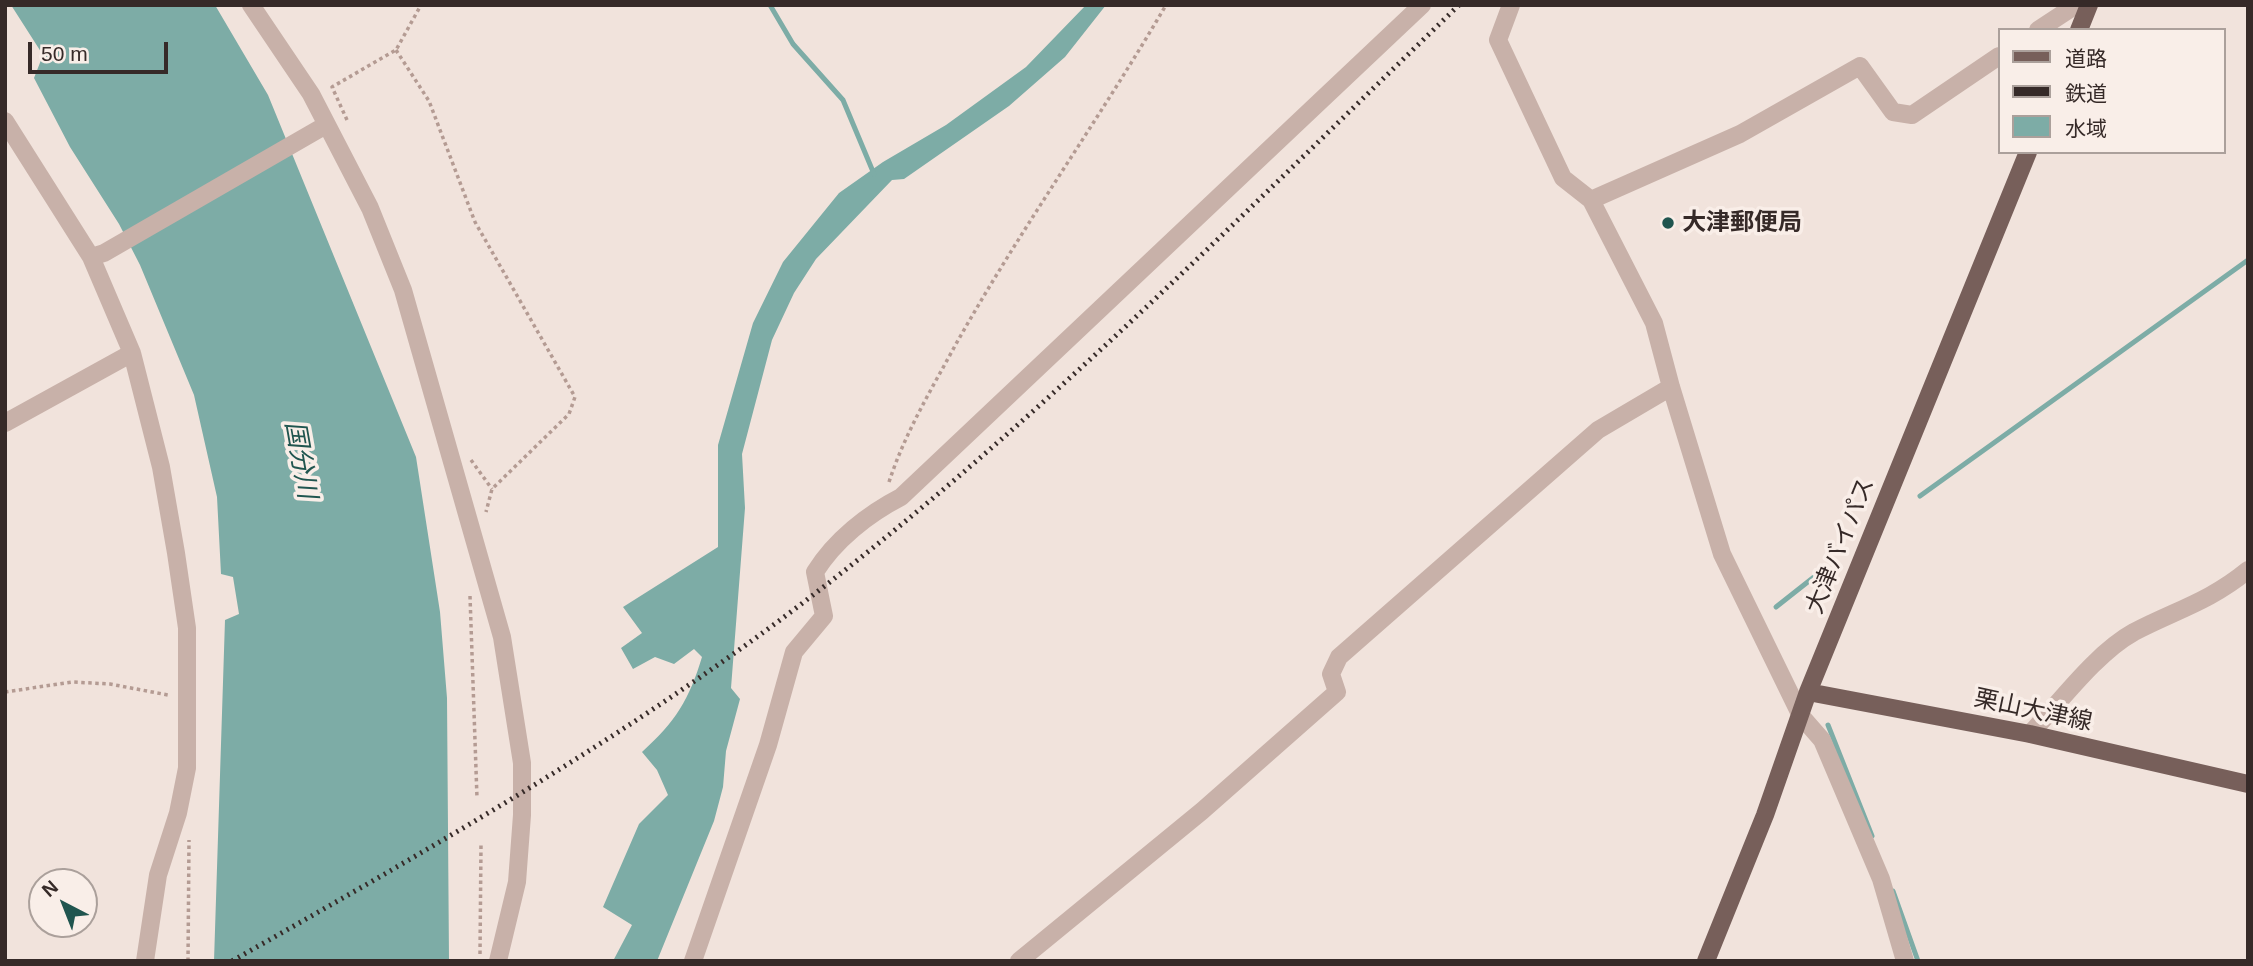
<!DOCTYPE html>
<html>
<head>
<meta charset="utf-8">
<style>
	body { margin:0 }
	#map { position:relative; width:2253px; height:966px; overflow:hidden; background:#f1e3dc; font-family:Arial,"Noto Sans JP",sans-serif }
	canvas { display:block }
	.frame { position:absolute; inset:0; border:7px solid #362a28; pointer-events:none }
	.legend { position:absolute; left:1998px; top:28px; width:228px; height:126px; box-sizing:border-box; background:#f9eee8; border:2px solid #aba09b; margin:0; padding:9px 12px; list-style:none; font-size:21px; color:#362a28 }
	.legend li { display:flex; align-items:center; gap:14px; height:35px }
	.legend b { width:35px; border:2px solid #aba09b }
	.north { position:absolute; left:28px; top:868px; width:70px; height:70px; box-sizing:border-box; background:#f9eee8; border:2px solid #aba09b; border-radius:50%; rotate:318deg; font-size:19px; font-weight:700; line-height:28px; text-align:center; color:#362a28 }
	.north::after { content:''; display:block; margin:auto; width:24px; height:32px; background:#20554f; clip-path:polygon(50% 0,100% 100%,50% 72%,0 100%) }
	.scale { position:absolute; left:28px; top:42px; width:140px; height:32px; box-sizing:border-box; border:4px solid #362a28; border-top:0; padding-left:9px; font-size:21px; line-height:24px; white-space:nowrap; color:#362a28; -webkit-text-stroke:5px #f9eee8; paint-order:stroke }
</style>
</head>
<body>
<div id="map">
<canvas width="2253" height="966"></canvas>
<div class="frame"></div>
<ul class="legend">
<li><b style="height:9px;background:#775f5a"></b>道路</li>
<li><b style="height:9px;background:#362a28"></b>鉄道</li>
<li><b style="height:19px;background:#7daca6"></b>水域</li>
</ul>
<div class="north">N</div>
<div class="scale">50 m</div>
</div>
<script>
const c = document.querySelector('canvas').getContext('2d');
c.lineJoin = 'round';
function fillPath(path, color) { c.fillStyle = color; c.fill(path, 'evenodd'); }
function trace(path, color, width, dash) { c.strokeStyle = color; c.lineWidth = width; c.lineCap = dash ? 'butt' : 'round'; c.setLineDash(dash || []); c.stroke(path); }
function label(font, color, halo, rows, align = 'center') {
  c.font = font + ' Arial,"Noto Sans JP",sans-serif'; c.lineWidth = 7; c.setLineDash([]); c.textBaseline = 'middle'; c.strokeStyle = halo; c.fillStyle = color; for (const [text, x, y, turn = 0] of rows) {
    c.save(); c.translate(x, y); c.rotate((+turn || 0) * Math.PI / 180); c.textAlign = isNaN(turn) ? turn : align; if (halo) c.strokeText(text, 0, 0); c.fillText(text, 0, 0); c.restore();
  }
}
fillPath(new Path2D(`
	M 11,5 L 215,5 L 268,95 L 416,457 L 440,612 L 447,698 L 449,961 L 214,961 L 225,620 L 239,614 L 233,577 L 221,574 L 217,497 L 194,395 L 140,265 L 119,224 L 70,147 L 34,78 L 43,55 Z
	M 1086,5 L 1106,5 L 1065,57 L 1009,106 L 904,179 L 892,180 L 816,259 L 794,293 L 772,340 L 742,454 L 745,508 L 731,688 L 740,699 L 726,751 L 723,787 L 714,821 L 657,961 L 613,961 L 632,925 L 603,907 L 639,824 L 668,795 L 657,770 L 642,752 C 676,721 689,700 702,657 L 694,649 L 674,664 L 655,657 L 633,669 L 621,648 L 642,633 L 623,607 L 718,547 L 718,445 L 753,323 L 783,262 L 839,193 L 883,162 L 946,125 L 1026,67 Z`), '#7daca6');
trace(new Path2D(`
	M 770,5 L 793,44 L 843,100 L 874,174
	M 1920,496 L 2248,260
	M 1776,607 L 1814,577
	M 1828,725 L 1872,836
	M 1893,891 L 1918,961`), '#7daca6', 5);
trace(new Path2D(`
	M 396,50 L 429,101 L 475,222 L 575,397 L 569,414 L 492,489 L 486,512
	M 347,120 L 332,87 L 396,50 L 421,5
	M 471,460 L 492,489
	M 889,482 C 905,433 931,390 956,344 C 1021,228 1099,120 1166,5
	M 470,596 L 477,798
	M 5,692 L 72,682 L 110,684 L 168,695
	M 480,954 L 481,844
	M 188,961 L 189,840`), '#b49b93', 3.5, [3.5, 3.5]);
trace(new Path2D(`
	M 251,5 L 311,94 L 370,208 L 403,290 L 502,637 L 522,763 L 522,815 L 517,882 L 498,961
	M 1511,5 L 1498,40 L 1563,178 L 1591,200 L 1654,323 L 1671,387 L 1722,554 L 1801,716 L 1822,740 L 1881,879 L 1905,961
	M 2038,30 L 2076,5
	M 5,121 L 91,257 L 132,353 L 161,467 L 176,553 L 187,628 L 187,768 L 178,813 L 158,875 L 145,961
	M 1591,200 L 1740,134 L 1860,66 L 1893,112 L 1912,115 L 1999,56
	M 91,257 L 104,253 L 326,125
	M 5,423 L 132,353
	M 2030,734 C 2060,702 2096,653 2134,632 C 2176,610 2209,602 2248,570
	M 693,961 L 768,745 L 794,652 L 824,616 L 815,572 C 835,540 868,514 901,497 L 1422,5
	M 1019,961 L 1202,811 L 1337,692 L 1331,674 L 1339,657 L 1598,430 L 1671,387`), '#c8b1a9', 18);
trace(new Path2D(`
	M 2079,30 L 2089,5
	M 1808,692 L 2030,734 L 2248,784
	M 1706,961 L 1765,815 L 1808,692 L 2028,152`), '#775f5a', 18);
trace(new Path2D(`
	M 232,961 C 428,850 624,739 804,602 C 1038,423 1247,210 1459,5`), '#362a28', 5, [2, 5]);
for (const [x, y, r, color] of [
	[1668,223,7,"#20554f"]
]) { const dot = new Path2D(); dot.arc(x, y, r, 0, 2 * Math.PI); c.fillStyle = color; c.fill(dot); trace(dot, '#f9eee8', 2.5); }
label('bold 24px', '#362a28', '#f9eee8', [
	["大津郵便局",1682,223]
], 'left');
label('24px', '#362a28', '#f9eee8', [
	["大津バイパス",1841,546,-68],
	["栗山大津線",2033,711,12]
]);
label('italic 26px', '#20554f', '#f9eee8', [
	["国分川",300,460,80]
]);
</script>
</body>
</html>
